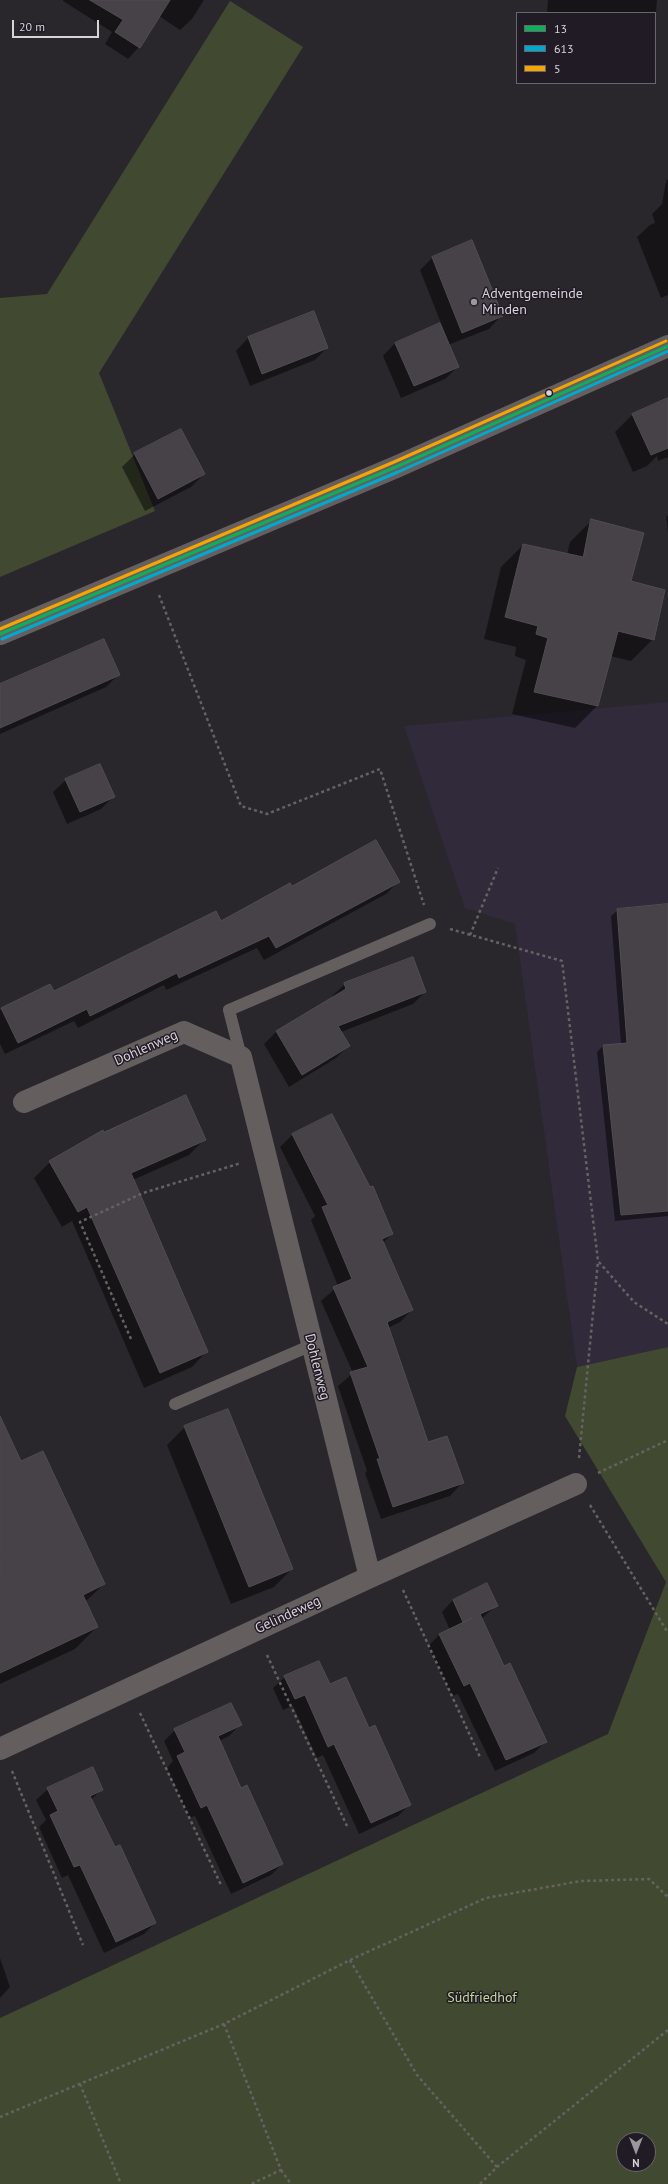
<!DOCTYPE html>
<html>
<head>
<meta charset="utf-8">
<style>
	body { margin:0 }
	#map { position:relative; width:668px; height:2184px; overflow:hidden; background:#2a272c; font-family:"PT Sans",sans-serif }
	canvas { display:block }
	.legend { position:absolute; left:516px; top:12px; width:140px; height:72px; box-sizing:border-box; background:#211b25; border:1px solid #6a656e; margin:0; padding:5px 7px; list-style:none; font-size:12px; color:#d8d3db }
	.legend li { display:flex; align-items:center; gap:8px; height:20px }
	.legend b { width:20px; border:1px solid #6a656e }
	.north { position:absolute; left:616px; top:2132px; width:40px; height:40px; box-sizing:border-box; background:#211b25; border:1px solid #6a656e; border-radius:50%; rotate:180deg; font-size:11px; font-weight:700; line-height:16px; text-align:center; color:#d8d3db }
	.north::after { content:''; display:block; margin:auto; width:14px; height:18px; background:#9b979e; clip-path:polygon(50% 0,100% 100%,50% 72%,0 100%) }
	.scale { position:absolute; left:12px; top:20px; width:87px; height:18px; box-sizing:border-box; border:2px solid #d8d3db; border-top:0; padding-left:5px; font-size:12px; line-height:14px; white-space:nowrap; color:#d8d3db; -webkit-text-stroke:3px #211b25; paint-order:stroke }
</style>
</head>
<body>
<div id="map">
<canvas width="668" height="2184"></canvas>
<ul class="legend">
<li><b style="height:5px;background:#0daf5c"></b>13</li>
<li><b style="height:5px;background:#00a9ce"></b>613</li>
<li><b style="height:5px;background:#f7a600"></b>5</li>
</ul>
<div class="north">N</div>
<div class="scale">20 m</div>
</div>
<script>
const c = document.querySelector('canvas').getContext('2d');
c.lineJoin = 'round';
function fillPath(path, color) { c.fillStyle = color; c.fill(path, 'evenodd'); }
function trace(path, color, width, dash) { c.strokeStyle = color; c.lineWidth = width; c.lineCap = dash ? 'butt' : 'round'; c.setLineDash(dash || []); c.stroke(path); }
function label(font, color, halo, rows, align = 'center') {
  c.font = font + ' "PT Sans",sans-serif'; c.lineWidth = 3; c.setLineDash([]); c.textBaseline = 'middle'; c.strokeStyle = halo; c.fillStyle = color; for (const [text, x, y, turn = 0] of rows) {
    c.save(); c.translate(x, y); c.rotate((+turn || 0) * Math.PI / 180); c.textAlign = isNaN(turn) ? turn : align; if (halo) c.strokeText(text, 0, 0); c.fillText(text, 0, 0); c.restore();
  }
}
fillPath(new Path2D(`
	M 668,702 L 668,1347 L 577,1367 L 515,924 L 465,908 L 404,726 Z`), '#302a3a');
fillPath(new Path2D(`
	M 230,1 L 303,47 L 99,373 L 155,511 L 0,577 L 0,298 L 47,294 Z
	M 668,1347 L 668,2184 L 0,2184 L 0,2018 L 608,1734 L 666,1582 L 565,1416 L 577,1367 ZM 624,2140 L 648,2140 L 648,2164 L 624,2164 Z`), '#414a30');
fillPath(new Path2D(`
	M 63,0 L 204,0 L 192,19 L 180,30 L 159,16 L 139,47 L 128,59 L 105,44 L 112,32 L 63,1 Z
	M 548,0 L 657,0 L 655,25 L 655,13 L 547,13 Z
	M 668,179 L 668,295 L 661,298 L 637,237 L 650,225 L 655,223 L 652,214 L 662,204 L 666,181 Z
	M 432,258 L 501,316 L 489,329 L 448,345 L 458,367 L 445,379 L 401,398 L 383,356 L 395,343 L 448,341 L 420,270 Z
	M 248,338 L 327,348 L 315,360 L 250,386 L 236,351 Z
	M 668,399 L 668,457 L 658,461 L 657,456 L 647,466 L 633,472 L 615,432 L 633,414 Z
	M 181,430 L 204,474 L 191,487 L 145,511 L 122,467 L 135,454 Z
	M 668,515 L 668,533 L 666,517 Z
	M 592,520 L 630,582 L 653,639 L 631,661 L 610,656 L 597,706 L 575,728 L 512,714 L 526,660 L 515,656 L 516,647 L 484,639 L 501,567 L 523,545 L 567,555 L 570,542 Z
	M 118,675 L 106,687 L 0,734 L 0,685 Z
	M 66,780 L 113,797 L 101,809 L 67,824 L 53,792 Z
	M 398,882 L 386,894 L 264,960 L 257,948 L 166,990 L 164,985 L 78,1028 L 74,1021 L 5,1054 L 0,1044 L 0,1010 L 50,985 L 53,992 L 221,923 L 292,887 Z
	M 668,906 L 668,1216 L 615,1221 L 597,1052 L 603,1046 L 621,1044 L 611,916 L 618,910 Z
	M 345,984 L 425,992 L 413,1004 L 341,1032 L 349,1046 L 336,1058 L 289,1087 L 264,1044 L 276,1032 L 333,998 L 332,996 Z
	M 332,1115 L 392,1234 L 383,1243 L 412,1310 L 400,1322 L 388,1328 L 428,1443 L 462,1483 L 450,1496 L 381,1519 L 365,1473 L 367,1471 L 338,1386 L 353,1373 L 321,1301 L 338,1286 L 311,1220 L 315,1216 L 280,1147 L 292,1135 Z
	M 103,1132 L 104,1133 L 205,1139 L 189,1155 L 133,1180 L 207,1351 L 192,1367 L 144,1388 L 72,1221 L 62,1227 L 34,1178 L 50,1162 Z
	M 185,1427 L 292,1569 L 274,1587 L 231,1604 L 167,1445 Z
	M 0,1432 L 104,1584 L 85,1602 L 97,1627 L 75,1649 L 0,1684 Z
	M 453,1600 L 496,1606 L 481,1619 L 504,1667 L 546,1741 L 534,1753 L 495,1771 L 458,1694 L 452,1696 L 428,1646 L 440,1634 L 450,1630 L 442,1612 Z
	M 285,1677 L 329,1685 L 369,1730 L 410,1804 L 398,1816 L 359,1834 L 323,1755 L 317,1758 L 293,1706 L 283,1710 L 273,1688 Z
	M 240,1725 L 229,1736 L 219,1741 L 241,1789 L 282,1864 L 271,1875 L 231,1894 L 195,1816 L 189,1818 L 167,1768 L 173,1761 L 164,1741 L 175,1730 Z
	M 48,1789 L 102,1789 L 91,1800 L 114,1848 L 155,1923 L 144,1934 L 104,1953 L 68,1875 L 62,1878 L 39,1827 L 46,1820 L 36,1800 Z
	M 0,1958 L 10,1987 L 0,1998 Z`), '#0007');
const building = new Path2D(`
	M 90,0 L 170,0 L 140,48 L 115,32 L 123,20 Z
	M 472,240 L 503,316 L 462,333 L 432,257 Z
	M 314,311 L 328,348 L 262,374 L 248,337 Z
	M 440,323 L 459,367 L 414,386 L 395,343 Z
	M 668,398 L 668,448 L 651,455 L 632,414 Z
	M 181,429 L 205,474 L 158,499 L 134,453 Z
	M 591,519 L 644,533 L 631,581 L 665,590 L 654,640 L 618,631 L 598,706 L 534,692 L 548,638 L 536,634 L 538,626 L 505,617 L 523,544 L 583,557 Z
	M 104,639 L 120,675 L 0,728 L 0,684 Z
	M 100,764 L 115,797 L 80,812 L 65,779 Z
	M 376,840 L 400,882 L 276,948 L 269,936 L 179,978 L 177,973 L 90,1016 L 87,1009 L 18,1043 L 1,1008 L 50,984 L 54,991 L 216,911 L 221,921 L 290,883 L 292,886 Z
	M 668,904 L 668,1211 L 621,1215 L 603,1045 L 627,1043 L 617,909 Z
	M 413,957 L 426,992 L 338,1026 L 350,1046 L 302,1075 L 276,1031 L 346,989 L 344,983 Z
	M 186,1095 L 206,1140 L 131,1173 L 208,1352 L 160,1373 L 87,1207 L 78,1212 L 49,1161 L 103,1130 L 104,1132 Z
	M 332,1114 L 370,1187 L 373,1186 L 393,1234 L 382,1239 L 413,1310 L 387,1322 L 428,1442 L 447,1436 L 464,1483 L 393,1507 L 377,1459 L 380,1459 L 350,1372 L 368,1367 L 333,1287 L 352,1279 L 322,1207 L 328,1205 L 292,1134 Z
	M 228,1409 L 293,1569 L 249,1587 L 184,1426 Z
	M 0,1416 L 21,1461 L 43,1451 L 105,1584 L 83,1595 L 98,1627 L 0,1673 Z
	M 487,1583 L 498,1606 L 480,1614 L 504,1666 L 510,1663 L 547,1742 L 506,1760 L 470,1683 L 464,1686 L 439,1634 L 472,1618 L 463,1622 L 453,1600 Z
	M 319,1661 L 330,1684 L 346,1677 L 369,1728 L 375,1725 L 411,1805 L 371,1823 L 334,1744 L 328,1747 L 305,1695 L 295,1699 L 284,1676 Z
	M 231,1703 L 242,1725 L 218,1736 L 241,1788 L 247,1785 L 283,1864 L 243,1883 L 207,1805 L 201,1808 L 177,1756 L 185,1752 L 174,1729 Z
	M 93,1767 L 103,1790 L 90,1796 L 115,1847 L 120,1845 L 156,1923 L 116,1942 L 80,1865 L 74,1867 L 50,1815 L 58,1811 L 47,1788 Z`);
fillPath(building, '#474148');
trace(building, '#504d51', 1);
trace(new Path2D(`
	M 159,595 L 241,806 L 267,814 L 380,769 L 424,905
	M 450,929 L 562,961 L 598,1261 L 634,1302 L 668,1324
	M 470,935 L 498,868
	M 131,1339 L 80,1222 L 143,1193 L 241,1163
	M 579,1458 L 598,1261
	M 598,1473 L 668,1440
	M 590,1505 L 668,1633
	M 403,1590 L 480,1757
	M 267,1655 L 347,1826
	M 140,1713 L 221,1885
	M 12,1771 L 83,1945
	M 350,1960 L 417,2075 L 497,2167
	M 224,2024 L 281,2170 L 251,2184
	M 80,2084 L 121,2184
	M 0,2117 L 224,2024 L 350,1960 L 486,1898 L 581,1881 L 649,1879 L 668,1897
	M 281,2170 L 291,2184
	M 480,2184 L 497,2167 L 668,2030`), '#666162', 2.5, [3, 3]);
trace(new Path2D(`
	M 241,1057 L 229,1010 L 430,924
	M 175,1404 L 312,1345`), '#645e5f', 12);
trace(new Path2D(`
	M 24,1102 L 184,1032 L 241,1057 L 370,1577
	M 0,1749 L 370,1577 L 576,1484`), '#645e5f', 22);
trace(new Path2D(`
	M 0,634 L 396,467 L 668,346`), '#665f60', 22);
trace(new Path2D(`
	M 0,634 L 396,467 L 668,346`), '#0daf5c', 3);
trace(new Path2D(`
	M 2,639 L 398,472 L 668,351`), '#00a9ce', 3);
trace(new Path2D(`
	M 0,629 L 394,462 L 666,341`), '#f7a600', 3);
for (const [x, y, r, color] of [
	[474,302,4,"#9b979e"],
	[549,393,3.5,"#d8d3db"]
]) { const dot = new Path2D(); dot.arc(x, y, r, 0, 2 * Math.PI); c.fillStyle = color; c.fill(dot); trace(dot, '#211b25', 1.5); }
label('14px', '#d8d3db', '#211b25', [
	["Adventgemeinde",482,294],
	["Minden",482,310]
], 'left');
label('14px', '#d8d3db', '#211b25', [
	["Dohlenweg",146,1048,-24],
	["Dohlenweg",317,1367,76],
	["Gelindeweg",288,1615,-25]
]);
label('14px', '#c4d899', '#211b25', [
	["Südfriedhof",482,1998]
]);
</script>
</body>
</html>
